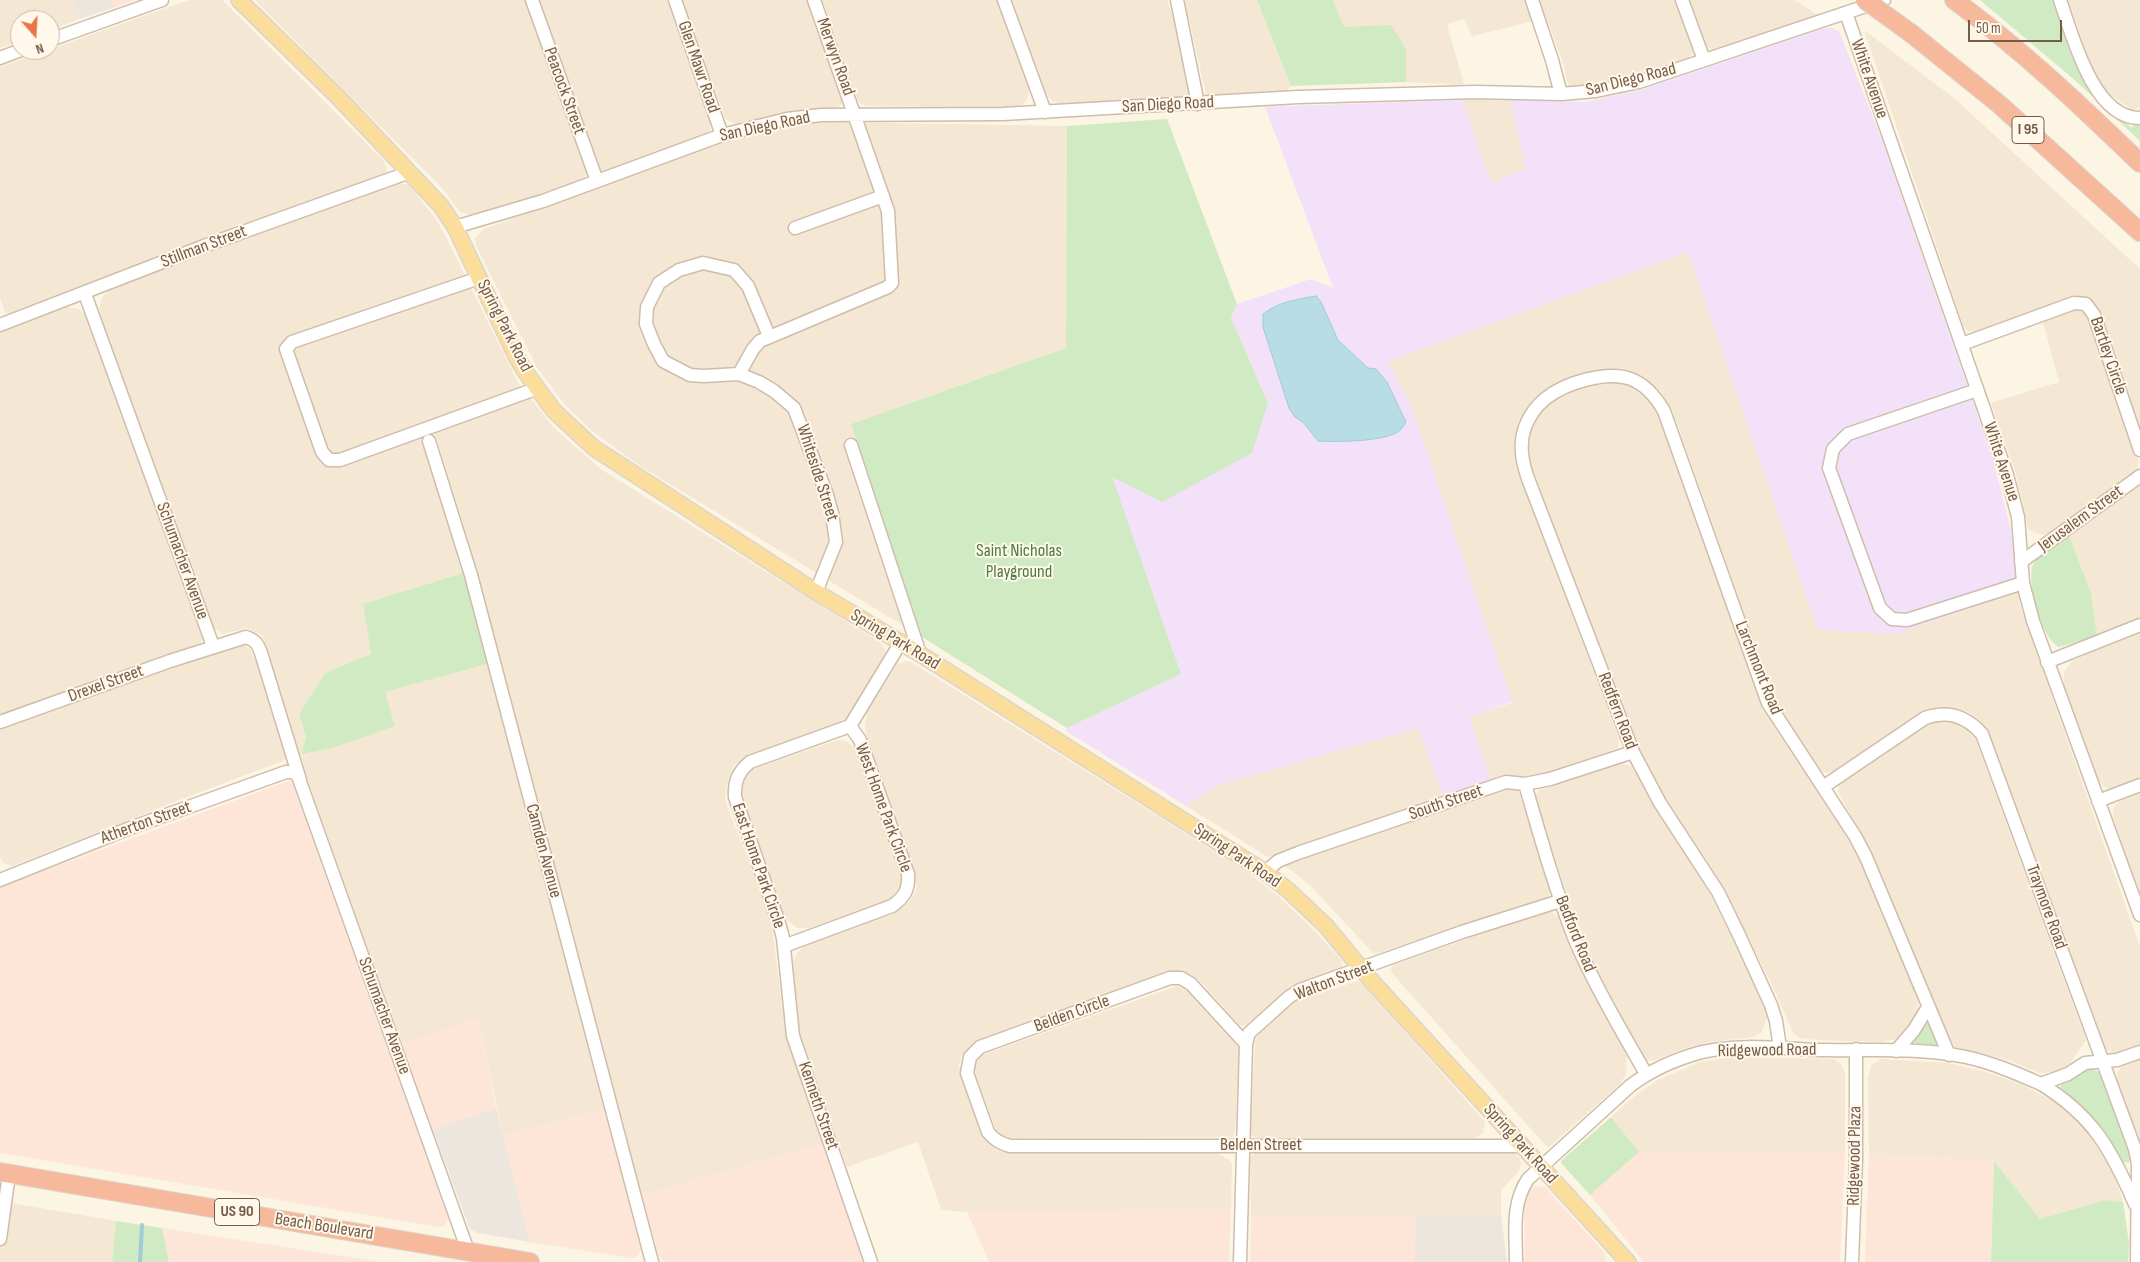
<!DOCTYPE html>
<html>
<head>
<meta charset="utf-8">
<style>
	body { margin:0 }
	#map { position:relative; width:2140px; height:1262px; overflow:hidden; background:#fcf5e4; font-family:"Sofia Sans Condensed",sans-serif }
	canvas { display:block }
	.north { position:absolute; left:10px; top:10px; width:50px; height:50px; box-sizing:border-box; background:#fff8eb; border:1px solid #c8baaa; border-radius:50%; rotate:161deg; font-size:14px; font-weight:700; line-height:20px; text-align:center; color:#755c49 }
	.north::after { content:''; display:block; margin:auto; width:18px; height:22px; background:#e87648; clip-path:polygon(50% 0,100% 100%,50% 72%,0 100%) }
	.scale { position:absolute; left:1968px; top:20px; width:94px; height:22px; box-sizing:border-box; border:2px solid #755c49; border-top:0; padding-left:6px; font-size:15px; line-height:18px; white-space:nowrap; color:#755c49; -webkit-text-stroke:4px #fff8eb; paint-order:stroke }
</style>
</head>
<body>
<div id="map">
<canvas width="2140" height="1262"></canvas>
<div class="north">N</div>
<div class="scale">50 m</div>
</div>
<script>
const c = document.querySelector('canvas').getContext('2d');
c.lineJoin = 'round';
function fillPath(path, color) { c.fillStyle = color; c.fill(path, 'evenodd'); }
function trace(path, color, width, dash) { c.strokeStyle = color; c.lineWidth = width; c.lineCap = dash ? 'butt' : 'round'; c.setLineDash(dash || []); c.stroke(path); }
function label(font, color, halo, rows, align = 'center') {
  c.font = font + ' "Sofia Sans Condensed",sans-serif'; c.lineWidth = 4; c.setLineDash([]); c.textBaseline = 'middle'; c.strokeStyle = halo; c.fillStyle = color; for (const [text, x, y, turn = 0] of rows) {
    c.save(); c.translate(x, y); c.rotate((+turn || 0) * Math.PI / 180); c.textAlign = isNaN(turn) ? turn : align; if (halo) c.strokeText(text, 0, 0); c.fillText(text, 0, 0); c.restore();
  }
}
fillPath(new Path2D(`
	M 0,0 L 73,0 L 80,19 L 50,30 L 50,20 L 20,20 L 20,41 L 0,48 Z
	M 189,0 L 222,0 L 383,160 L 387,168 L 385,175 L 10,315 L 5,312 L 0,298 L 0,67 Z
	M 255,0 L 526,0 L 587,168 L 586,176 L 581,180 L 525,201 L 473,216 L 460,212 L 442,188 Z
	M 537,0 L 667,0 L 711,124 L 710,129 L 706,134 L 603,173 L 599,172 Z
	M 682,0 L 807,0 L 843,102 L 841,105 L 835,108 L 793,111 L 736,124 L 730,122 L 725,118 Z
	M 822,0 L 997,0 L 1029,89 L 1028,98 L 1023,104 L 1014,108 L 867,106 L 861,104 L 858,101 Z
	M 1012,0 L 1167,0 L 1174,19 L 1190,90 L 1188,96 L 1183,99 L 1060,103 L 1052,101 L 1046,94 Z
	M 1183,0 L 1257,0 L 1291,86 L 1286,91 L 1213,96 L 1206,94 L 1190,23 Z
	M 1333,0 L 1527,0 L 1534,21 L 1472,36 L 1464,19 L 1447,24 L 1464,85 L 1406,82 L 1406,49 L 1344,27 Z
	M 1539,0 L 1678,0 L 1694,47 L 1692,54 L 1685,61 L 1629,79 L 1597,86 L 1576,88 L 1570,86 L 1567,82 L 1563,62 Z
	M 1689,0 L 1794,0 L 1818,15 L 1713,51 L 1704,45 Z
	M 2068,0 L 2140,0 L 2140,107 L 2133,110 L 2103,91 L 2089,60 Z
	M 1864,30 L 1954,98 L 2140,269 L 2140,439 L 2099,314 L 2093,303 L 2087,297 L 2078,297 L 1975,332 L 1968,331 L 1963,325 Z
	M 1462,100 L 1510,100 L 1526,170 L 1490,182 Z
	M 825,122 L 1067,126 L 1066,348 L 851,424 L 922,637 L 640,466 L 592,431 L 566,406 L 538,369 L 476,246 L 475,238 L 484,229 L 716,144 L 779,126 Z
	M 396,183 L 409,185 L 435,218 L 446,237 L 517,381 L 554,428 L 602,470 L 881,643 L 885,650 L 885,656 L 848,717 L 836,725 L 749,755 L 734,766 L 727,784 L 725,800 L 771,920 L 786,1037 L 824,1144 L 642,1195 L 478,574 L 435,433 L 421,439 L 463,573 L 363,604 L 371,654 L 325,673 L 299,714 L 306,737 L 301,753 L 395,726 L 385,692 L 487,664 L 604,1109 L 503,1136 L 478,1018 L 402,1045 L 307,778 L 301,754 L 187,797 L 12,866 L 3,863 L 0,856 L 0,727 L 243,643 L 251,651 L 255,661 L 270,656 L 262,635 L 247,628 L 223,634 L 214,628 L 208,617 L 102,322 L 99,307 L 103,297 L 109,291 L 225,243 Z
	M 1688,252 L 1818,630 L 1897,634 L 2019,591 L 2020,606 L 2140,947 L 2140,1046 L 2115,1054 L 2104,1048 L 1988,731 L 1975,716 L 1958,708 L 1942,708 L 1924,711 L 1835,771 L 1826,773 L 1817,768 L 1773,695 L 1673,412 L 1661,391 L 1641,376 L 1620,369 L 1596,370 L 1552,386 L 1533,399 L 1518,423 L 1514,446 L 1516,466 L 1619,739 L 1618,748 L 1536,776 L 1509,776 L 1491,781 L 1469,717 L 1512,703 L 1388,361 Z
	M 66,307 L 78,309 L 86,314 L 203,638 L 198,648 L 0,717 L 0,333 Z
	M 2081,308 L 2088,313 L 2139,462 L 2136,472 L 2083,514 L 2048,535 L 2034,533 L 2028,528 L 2016,474 L 1991,403 L 2059,382 L 2042,319 L 2071,309 Z
	M 1612,382 L 1632,387 L 1647,399 L 1659,414 L 1762,704 L 1780,736 L 1839,822 L 1867,875 L 1915,991 L 1918,1004 L 1916,1018 L 1908,1030 L 1896,1039 L 1881,1042 L 1817,1040 L 1800,1038 L 1793,1033 L 1775,991 L 1718,878 L 1658,787 L 1634,738 L 1530,464 L 1528,447 L 1532,427 L 1542,411 L 1558,398 L 1595,383 Z
	M 2140,481 L 2140,620 L 2097,636 L 2091,593 L 2069,535 Z
	M 2140,631 L 2140,779 L 2112,789 L 2104,787 L 2097,778 L 2064,685 L 2064,672 L 2072,661 Z
	M 905,661 L 911,662 L 1246,871 L 1277,895 L 1315,931 L 1341,960 L 1342,966 L 1340,970 L 1294,985 L 1246,1025 L 1240,1026 L 1201,982 L 1192,975 L 1182,971 L 1170,972 L 975,1042 L 961,1056 L 959,1065 L 960,1073 L 981,1135 L 987,1143 L 996,1150 L 1006,1152 L 1217,1153 L 1229,1160 L 1232,1164 L 1231,1210 L 967,1212 L 941,1210 L 918,1142 L 847,1167 L 799,1031 L 793,963 L 798,952 L 805,946 L 896,913 L 910,901 L 917,888 L 915,877 L 867,738 L 865,725 L 867,712 L 897,665 Z
	M 1941,720 L 1960,723 L 1975,738 L 2086,1040 L 2068,1066 L 2057,1072 L 2039,1073 L 2009,1060 L 1956,1047 L 1947,1037 L 1875,859 L 1838,792 L 1839,785 L 1927,725 Z
	M 1418,728 L 1444,798 L 1268,857 L 1186,806 L 1216,786 Z
	M 838,740 L 846,741 L 854,747 L 858,755 L 902,876 L 901,886 L 897,894 L 889,901 L 809,928 L 797,928 L 785,918 L 742,796 L 742,786 L 745,777 L 750,770 Z
	M 1622,763 L 1631,766 L 1701,878 L 1748,967 L 1768,1011 L 1767,1019 L 1761,1033 L 1753,1037 L 1708,1042 L 1683,1049 L 1653,1061 L 1646,1060 L 1596,969 L 1568,897 L 1536,801 L 1536,794 L 1540,789 Z
	M 1509,786 L 1517,787 L 1550,886 L 1550,892 L 1546,899 L 1374,954 L 1310,885 L 1284,865 L 1344,842 Z
	M 2140,793 L 2140,894 L 2113,818 L 2114,806 L 2121,800 Z
	M 1551,912 L 1562,920 L 1578,965 L 1627,1054 L 1626,1074 L 1620,1084 L 1548,1148 L 1390,971 L 1394,965 L 1525,918 Z
	M 1358,981 L 1364,985 L 1485,1122 L 1483,1133 L 1474,1138 L 1254,1138 L 1252,1136 L 1250,1131 L 1255,1042 L 1259,1033 L 1295,1001 Z
	M 1177,986 L 1188,991 L 1239,1047 L 1235,1133 L 1232,1137 L 1008,1138 L 997,1132 L 975,1073 L 975,1064 L 982,1055 Z
	M 1731,1057 L 1834,1059 L 1841,1064 L 1845,1073 L 1845,1154 L 1639,1152 L 1611,1117 L 1637,1094 L 1658,1080 L 1700,1062 Z
	M 1881,1059 L 1947,1063 L 1983,1071 L 2021,1084 L 2056,1103 L 2082,1126 L 2102,1154 L 2115,1177 L 2123,1202 L 2106,1200 L 2040,1219 L 1994,1161 L 1869,1154 L 1868,1079 L 1871,1065 Z
	M 2140,1060 L 2140,1146 L 2117,1080 L 2117,1073 L 2121,1067 Z
	M 1255,1153 L 1514,1153 L 1520,1159 L 1521,1165 L 1519,1171 L 1501,1190 L 1501,1215 L 1251,1215 L 1250,1158 Z
	M 0,1201 L 116,1221 L 112,1262 L 0,1262 Z`), '#f4e7d3');
fillPath(new Path2D(`
	M 110,0 L 135,0 L 113,8 Z
	M 291,780 L 448,1218 L 446,1225 L 439,1227 L 0,1153 L 0,887 Z
	M 478,1018 L 496,1108 L 433,1130 L 402,1045 Z
	M 604,1109 L 641,1251 L 636,1257 L 631,1258 L 530,1242 L 503,1136 Z
	M 824,1144 L 864,1262 L 666,1262 L 660,1259 L 642,1195 Z
	M 1639,1152 L 1845,1154 L 1840,1262 L 1644,1262 L 1590,1195 Z
	M 1869,1154 L 1994,1161 L 1991,1262 L 1865,1262 Z
	M 1539,1186 L 1545,1187 L 1604,1252 L 1606,1262 L 1525,1262 L 1524,1203 L 1527,1193 L 1531,1188 Z
	M 1231,1210 L 1229,1262 L 989,1262 L 967,1212 Z
	M 1251,1215 L 1416,1215 L 1414,1262 L 1250,1262 Z
	M 162,1228 L 381,1262 L 169,1262 Z`), '#fde5d8');
fillPath(new Path2D(`
	M 73,0 L 110,0 L 113,8 L 80,19 Z
	M 496,1108 L 503,1136 L 530,1242 L 477,1233 L 470,1229 L 433,1130 Z
	M 1416,1215 L 1501,1215 L 1507,1262 L 1414,1262 Z`), '#ece6df');
fillPath(new Path2D(`
	M 1832,28 L 1838,31 L 1841,36 L 1886,151 L 1993,460 L 2011,530 L 2019,591 L 1897,634 L 1818,630 L 1688,252 L 1388,361 L 1414,413 L 1512,702 L 1469,717 L 1491,781 L 1444,798 L 1418,728 L 1216,786 L 1186,806 L 1066,731 L 1067,728 L 1181,674 L 1111,476 L 1268,403 L 1231,318 L 1237,304 L 1311,279 L 1333,288 L 1265,107 L 1462,100 L 1491,182 L 1526,169 L 1510,100 L 1585,102 L 1640,90 L 1821,29 Z`), '#f2e1f9');
fillPath(new Path2D(`
	M 1257,0 L 1333,0 L 1344,27 L 1391,25 L 1406,49 L 1406,82 L 1291,86 Z
	M 1980,0 L 2054,0 C 2062,22 2066,49 2078,69 C 2091,92 2113,112 2132,128 L 2134,124 L 2140,124 L 2140,141 L 2077,82 Z
	M 1167,119 L 1237,304 L 1231,318 L 1268,403 L 1252,453 L 1162,502 L 1112,477 L 1181,674 L 1067,728 L 922,637 L 851,424 L 1066,348 L 1067,126 Z
	M 2069,535 L 2091,593 L 2097,636 L 2059,647 C 2042,640 2023,575 2035,561 C 2043,551 2059,543 2069,535 Z
	M 463,573 L 487,664 L 385,692 L 395,726 L 332,748 L 301,754 L 306,737 L 299,714 L 325,673 L 371,654 L 363,604 Z
	M 1928,1024 L 1931,1025 L 1938,1043 L 1936,1045 L 1915,1043 L 1913,1041 L 1924,1025 Z
	M 2092,1069 L 2099,1072 L 2130,1153 L 2130,1161 L 2128,1163 L 2123,1162 L 2101,1126 L 2060,1087 C 2065,1077 2082,1073 2092,1069 Z
	M 1611,1117 L 1639,1152 L 1590,1195 L 1561,1163 L 1562,1160 Z
	M 1994,1161 L 2040,1219 L 2106,1200 L 2123,1202 L 2129,1243 L 2128,1262 L 1991,1262 Z
	M 116,1221 L 162,1228 L 169,1262 L 112,1262 Z`), '#d0eac3');
const water = new Path2D(`
	M 1316,296 L 1321,302 L 1338,340 L 1368,368 L 1376,369 L 1387,382 L 1406,422 C 1404,425 1402,429 1399,431 C 1385,442 1336,442 1318,441 L 1303,422 L 1295,417 L 1289,408 L 1263,327 L 1263,314 C 1278,302 1298,299 1316,296 Z`);
fillPath(water, '#b9dde6');
trace(water, '#9fccd8', 1);
trace(new Path2D(`
	M 140,1262 L 142,1225`), '#9fccd8', 4);
const minor = new Path2D(`
	M 532,0 L 597,181
	M 675,0 L 722,135
	M 814,0 L 888,211 L 892,283 L 888,287 L 760,341 L 753,349 L 739,374 L 759,382 L 774,391 L 794,408 L 827,495 L 832,513 L 836,542 L 816,592
	M 1004,0 L 1045,112
	M 1177,0 L 1198,104
	M 1532,0 L 1552,60 L 1561,94
	M 1682,0 L 1704,60
	M 2060,0 C 2072,34 2093,119 2140,118
	M 1846,13 L 2007,475 L 2018,517 L 2023,583 L 2033,621 L 2140,915
	M 50,40 L 162,0
	M 0,58 L 21,50
	M 455,227 L 543,201 L 722,135 L 787,119 L 821,115 L 1003,114 L 1298,97 L 1476,92 L 1561,94 L 1596,91 L 1639,82 L 1884,0
	M 795,228 L 883,196
	M 479,278 L 292,342 L 286,349 L 322,452 L 329,460 L 340,460 L 538,388
	M 85,294 L 213,646
	M 0,325 L 204,246 L 410,172
	M 1962,344 L 2074,303 L 2086,304 L 2094,315 L 2140,450
	M 739,374 L 703,376 L 690,375 L 663,361 L 654,344 L 646,324 L 647,307 L 659,283 L 679,270 L 703,263 L 734,270 L 748,286 L 769,336
	M 1977,390 L 1848,434 L 1833,449 L 1829,468 L 1880,608 L 1892,619 L 1907,620 L 2023,583
	M 429,441 L 471,575 L 652,1262
	M 851,445 L 920,654
	M 2021,562 L 2140,476
	M 2047,662 L 2140,625
	M 0,722 L 170,661 L 246,637 C 255,640 258,644 261,653 L 300,780
	M 850,726 L 750,762 C 738,772 734,782 735,797 L 779,923 L 783,938 L 793,1036 L 871,1262
	M 850,726 L 901,642
	M 1525,784 C 1540,836 1555,889 1575,940 C 1595,986 1621,1030 1646,1074
	M 1823,787 L 1925,718 C 1948,710 1966,716 1982,734 L 2135,1149 L 2138,1164 L 2137,1262
	M 2098,801 L 2140,785
	M 1265,872 L 1278,861 L 1298,853 L 1506,782 L 1525,784 L 1550,779 L 1633,752
	M 0,880 L 130,828 L 286,772 L 293,772 L 298,776 L 468,1251
	M 784,946 L 892,906 C 905,897 909,889 908,874 L 860,740 L 850,726
	M 1246,1044 L 1191,984 L 1181,978 L 1170,978 L 980,1047 L 970,1057 L 967,1073 L 988,1132 C 994,1140 1000,1143 1010,1146 L 1522,1146
	M 1780,1048 L 1776,1021 L 1771,1005 L 1739,935 L 1718,892 L 1660,803 L 1633,752 L 1527,476 C 1522,460 1519,444 1525,427 C 1529,417 1536,406 1545,399 C 1564,383 1607,370 1631,379 C 1646,385 1656,397 1664,411 L 1768,703 L 1855,836 L 1866,857 L 1949,1055
	M 1896,1051 L 1914,1030 L 1928,1007
	M 2041,1084 C 2093,1116 2111,1149 2135,1204
	M 0,1239 L 9,1174
	M 1240,1262 L 1246,1044 L 1249,1033 L 1289,997 L 1300,990 L 1462,932 L 1560,901
	M 1516,1262 C 1516,1233 1511,1204 1528,1179 L 1630,1086 C 1651,1070 1676,1059 1702,1052 C 1741,1043 1783,1049 1823,1050 C 1869,1051 1921,1047 1966,1057 C 1993,1063 2016,1073 2041,1084 L 2068,1074 L 2085,1063 L 2117,1060 L 2140,1052
	M 1852,1262 L 1856,1159 L 1856,1049`);
const major = new Path2D(`
	M 239,0 L 338,97 L 441,206 L 455,227 L 515,354 L 524,370 L 554,411 L 594,448 L 816,592 L 920,654 L 1265,872 L 1289,891 L 1326,926 L 1369,978 L 1628,1262`);
const highway = new Path2D(`
	M 1954,0 C 2021,49 2081,106 2140,163
	M 1912,34 L 2000,105 L 2140,232
	M 0,1172 L 530,1262`);
trace(minor, '#cebdab', 15);
trace(major, '#dbd5d0', 18);
trace(highway, '#dbd5d0', 20);
trace(minor, '#fff', 12);
trace(major, '#fcde9c', 15);
trace(highway, '#f7b99b', 18);
const highwayBridge = new Path2D(`
	M 1865,0 L 1912,34`);
trace(highwayBridge, '#dbd5d0', 20, []);
trace(highwayBridge, '#f7b99b', 18);
for (const [x, y, w] of [
	[2028,130,32],
	[237,1212,45]
]) { const box = new Path2D(); box.roundRect(x - w / 2, y - 13.5, w, 27, 4); c.fillStyle = '#fff8eb'; c.fill(box); trace(box, '#755c49', 1); }
label('bold 16px', '#755c49', null, [
	["I 95",2028,130],
	["US 90",237,1212]
]);
label('18px', '#755c49', '#fff8eb', [
	["Merwyn Road",835,57,70],
	["Glen Mawr Road",698,67,71],
	["White Avenue",1869,79,71],
	["San Diego Road",1631,80,-14],
	["Peacock Street",564,91,70],
	["San Diego Road",1168,105,-3],
	["San Diego Road",765,127,-12],
	["Stillman Street",204,247,-21],
	["Spring Park Road",504,326,63],
	["Bartley Circle",2108,356,71],
	["White Avenue",2001,462,72],
	["Whiteside Street",817,473,72],
	["Jerusalem Street",2081,519,-36],
	["Schumacher Avenue",182,561,70],
	["Spring Park Road",895,640,31],
	["Larchmont Road",1758,668,68],
	["Drexel Street",106,684,-20],
	["Redfern Road",1617,711,69],
	["South Street",1446,803,-19],
	["West Home Park Circle",883,808,70],
	["Atherton Street",146,823,-20],
	["Camden Avenue",543,851,75],
	["Spring Park Road",1237,856,34],
	["East Home Park Circle",758,866,71],
	["Traymore Road",2046,907,70],
	["Bedford Road",1575,934,68],
	["Walton Street",1334,981,-21],
	["Belden Circle",1072,1014,-20],
	["Schumacher Avenue",384,1016,70],
	["Ridgewood Road",1767,1051,-1],
	["Kenneth Street",818,1106,71],
	["Spring Park Road",1520,1144,48],
	["Belden Street",1261,1145],
	["Ridgewood Plaza",1855,1156,-89],
	["Beach Boulevard",324,1227,9]
]);
label('18px', '#4f7b42', '#fff8eb', [
	["Saint Nicholas",1019,551],
	["Playground",1019,572]
]);
</script>
</body>
</html>
